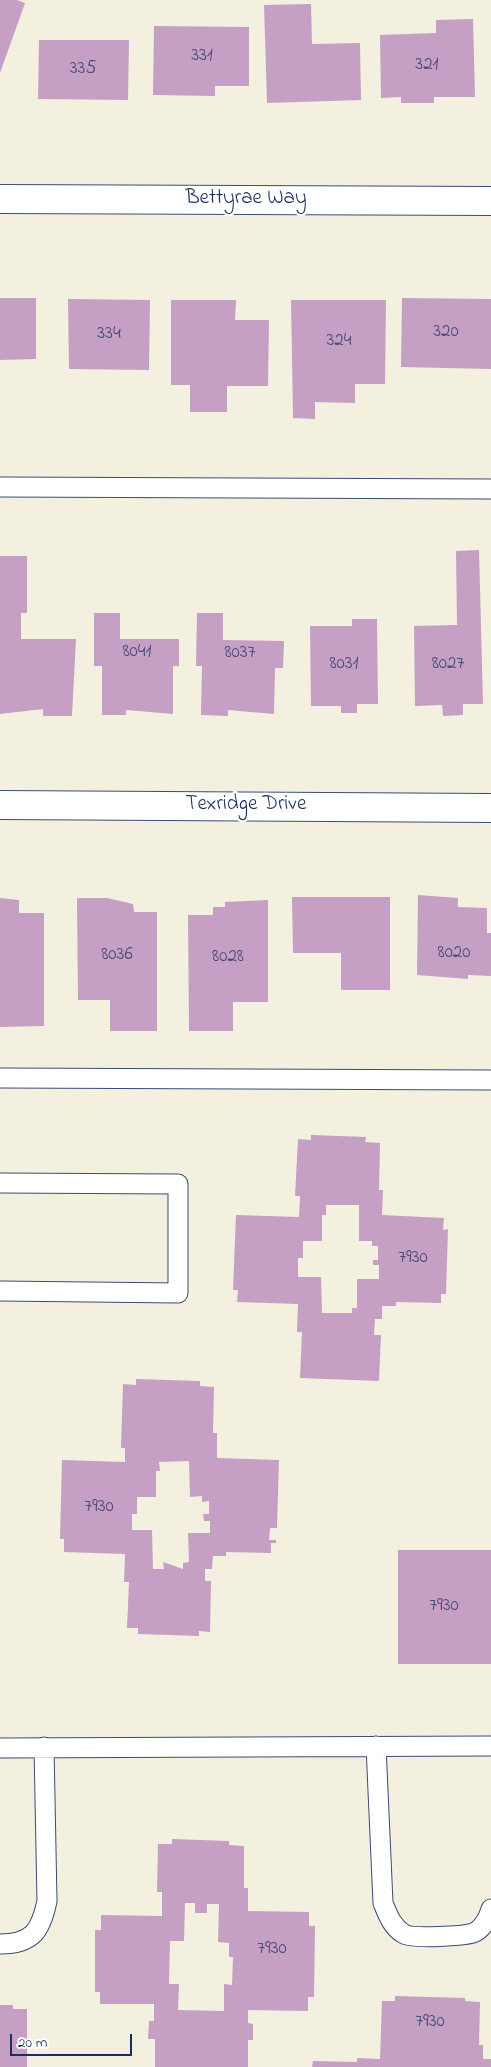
<!DOCTYPE html>
<html>
<head>
<meta charset="utf-8">
<style>
	body { margin:0 }
	#map { position:relative; width:491px; height:2067px; overflow:hidden; background:#f3f0df; font-family:"Indie Flower",sans-serif }
	canvas { display:block }
	.scale { position:absolute; left:10px; top:2034px; width:122px; height:22px; box-sizing:border-box; border:2px solid #1b2f5e; border-top:0; padding-left:6px; font-size:15px; line-height:18px; white-space:nowrap; color:#1b2f5e; -webkit-text-stroke:4px #fff; paint-order:stroke }
</style>
</head>
<body>
<div id="map">
<canvas width="491" height="2067"></canvas>
<div class="scale">20 m</div>
</div>
<script>
const c = document.querySelector('canvas').getContext('2d');
c.lineJoin = 'round';
function fillPath(path, color) { c.fillStyle = color; c.fill(path, 'evenodd'); }
function trace(path, color, width, dash) { c.strokeStyle = color; c.lineWidth = width; c.lineCap = dash ? 'butt' : 'round'; c.setLineDash(dash || []); c.stroke(path); }
function label(font, color, halo, rows, align = 'center') {
  c.font = font + ' "Indie Flower",sans-serif'; c.lineWidth = 4.5; c.setLineDash([]); c.textBaseline = 'middle'; c.strokeStyle = halo; c.fillStyle = color; for (const [text, x, y, turn = 0] of rows) {
    c.save(); c.translate(x, y); c.rotate((+turn || 0) * Math.PI / 180); c.textAlign = isNaN(turn) ? turn : align; if (halo) c.strokeText(text, 0, 0); c.fillText(text, 0, 0); c.restore();
  }
}
fillPath(new Path2D(`
	M 0,0 L 17,0 L 25,3 L 0,73 Z
	M 311,4 L 312,44 L 360,43 L 361,100 L 267,103 L 264,5 Z
	M 473,19 L 475,97 L 434,97 L 434,103 L 401,103 L 401,97 L 381,98 L 380,35 L 436,33 L 436,20 Z
	M 154,26 L 249,27 L 249,86 L 215,86 L 215,96 L 153,95 Z
	M 39,40 L 129,40 L 128,100 L 38,99 Z
	M 0,298 L 36,298 L 36,359 L 0,360 Z
	M 402,298 L 491,299 L 491,369 L 401,367 Z
	M 68,299 L 150,300 L 149,370 L 69,369 Z
	M 171,300 L 236,300 L 235,320 L 269,320 L 268,386 L 227,386 L 227,412 L 190,412 L 190,385 L 171,385 Z
	M 291,300 L 386,300 L 385,384 L 355,384 L 355,403 L 315,402 L 315,419 L 293,418 Z
	M 479,550 L 483,704 L 463,704 L 463,715 L 443,716 L 442,705 L 415,706 L 414,626 L 457,625 L 456,551 Z
	M 0,556 L 27,556 L 27,613 L 21,613 L 21,639 L 76,639 L 72,716 L 43,716 L 43,709 L 0,714 Z
	M 94,613 L 120,613 L 120,639 L 179,639 L 179,666 L 173,666 L 173,714 L 126,710 L 126,715 L 102,715 L 102,666 L 94,666 Z
	M 197,613 L 223,613 L 223,640 L 284,641 L 283,668 L 275,668 L 274,714 L 228,710 L 228,716 L 201,715 L 202,666 L 196,666 Z
	M 352,619 L 377,619 L 378,704 L 357,704 L 357,713 L 341,713 L 341,706 L 311,706 L 310,626 L 352,626 Z
	M 418,895 L 458,898 L 458,907 L 487,908 L 487,933 L 491,933 L 491,976 L 468,975 L 468,979 L 417,975 Z
	M 292,897 L 390,897 L 390,990 L 341,990 L 341,953 L 293,953 Z
	M 0,898 L 19,900 L 19,913 L 44,913 L 44,1026 L 0,1027 Z
	M 77,898 L 107,898 L 133,904 L 134,912 L 157,912 L 157,1031 L 110,1031 L 110,1000 L 78,1000 Z
	M 268,900 L 268,1002 L 233,1002 L 233,1031 L 189,1031 L 188,915 L 213,915 L 213,907 L 225,907 L 225,902 Z
	M 311,1135 L 366,1137 L 365,1142 L 380,1143 L 379,1190 L 383,1190 L 382,1215 L 444,1218 L 443,1230 L 448,1229 L 446,1294 L 441,1294 L 441,1303 L 396,1302 L 396,1306 L 382,1306 L 382,1319 L 375,1319 L 374,1335 L 381,1335 L 379,1381 L 300,1378 L 302,1332 L 297,1332 L 298,1304 L 237,1302 L 238,1290 L 233,1290 L 236,1215 L 299,1217 L 300,1196 L 295,1196 L 298,1139 L 311,1140 ZM 326,1205 L 359,1205 L 359,1241 L 372,1241 L 372,1246 L 378,1246 L 378,1260 L 373,1260 L 373,1265 L 379,1265 L 379,1279 L 357,1279 L 357,1308 L 352,1308 L 352,1313 L 322,1313 L 321,1277 L 298,1277 L 298,1258 L 303,1258 L 303,1241 L 322,1241 L 322,1215 L 326,1215 Z
	M 136,1379 L 200,1381 L 200,1386 L 214,1387 L 213,1433 L 217,1433 L 217,1458 L 279,1460 L 277,1528 L 270,1528 L 269,1540 L 276,1540 L 276,1543 L 271,1543 L 271,1553 L 226,1552 L 226,1556 L 213,1556 L 212,1569 L 205,1569 L 205,1581 L 211,1581 L 210,1632 L 199,1631 L 199,1636 L 138,1634 L 138,1628 L 127,1628 L 129,1582 L 124,1582 L 125,1554 L 64,1552 L 64,1539 L 60,1539 L 62,1460 L 125,1462 L 125,1448 L 121,1448 L 123,1384 L 136,1385 ZM 189,1461 L 190,1497 L 202,1496 L 202,1502 L 209,1501 L 209,1514 L 203,1514 L 204,1521 L 210,1521 L 210,1533 L 188,1533 L 189,1562 L 183,1563 L 183,1569 L 163,1562 L 164,1569 L 153,1569 L 152,1530 L 132,1530 L 132,1514 L 137,1514 L 137,1497 L 156,1497 L 156,1471 L 160,1471 L 159,1462 Z
	M 398,1550 L 491,1550 L 491,1664 L 398,1664 Z
	M 172,1839 L 229,1841 L 229,1845 L 244,1846 L 244,1888 L 248,1888 L 248,1911 L 309,1912 L 309,1926 L 315,1926 L 314,1997 L 308,1997 L 308,2011 L 248,2010 L 248,2023 L 253,2024 L 253,2040 L 248,2040 L 248,2067 L 155,2067 L 155,2039 L 148,2039 L 149,2021 L 154,2021 L 154,2004 L 100,2004 L 100,1992 L 95,1992 L 95,1930 L 101,1930 L 101,1915 L 162,1916 L 162,1892 L 157,1892 L 158,1844 L 172,1844 ZM 185,1903 L 195,1903 L 195,1913 L 207,1913 L 207,1904 L 219,1904 L 218,1942 L 229,1943 L 229,1957 L 233,1957 L 232,1985 L 224,1984 L 224,2011 L 178,2010 L 179,1984 L 169,1984 L 170,1941 L 184,1941 Z
	M 395,1996 L 465,1998 L 465,2001 L 480,2002 L 479,2045 L 483,2045 L 483,2059 L 491,2059 L 491,2067 L 312,2067 L 313,2061 L 357,2062 L 357,2058 L 380,2059 L 382,2001 L 395,2001 Z
	M 0,2005 L 13,2005 L 13,2009 L 27,2009 L 27,2067 L 0,2067 Z`), '#c69fc5');
const lane = new Path2D(`
	M 0,487 L 491,489
	M 0,1078 L 491,1080
	M 0,1183 L 178,1184 L 178,1293 L 0,1291
	M 376,1746 L 383,1903 C 388,1915 392,1927 404,1934 C 413,1939 463,1936 473,1933 C 482,1930 489,1917 491,1909
	M 0,1748 L 491,1746
	M 0,1944 C 33,1944 41,1930 47,1901 L 44,1747`);
const street = new Path2D(`
	M 0,199 L 491,201
	M 0,805 L 491,808`);
trace(lane, '#3b4c71', 21);
trace(street, '#3b4c71', 30);
trace(lane, '#fff', 19);
trace(street, '#fff', 28);
label('19px', '#464b78', null, [
	["331",202,57],
	["321",427,66],
	["335",83,70],
	["320",446,333],
	["334",109,335],
	["324",339,342],
	["8041",137,653],
	["8037",240,654],
	["8031",344,665],
	["8027",448,665],
	["8020",454,954],
	["8036",117,956],
	["8028",228,958],
	["7930",413,1259],
	["7930",99,1508],
	["7930",444,1607],
	["7930",272,1950],
	["7930",430,2023]
]);
label('21px', '#1b2f5e', '#fff', [
	["Bettyrae Way",246,200],
	["Texridge Drive",246,806]
]);
</script>
</body>
</html>
